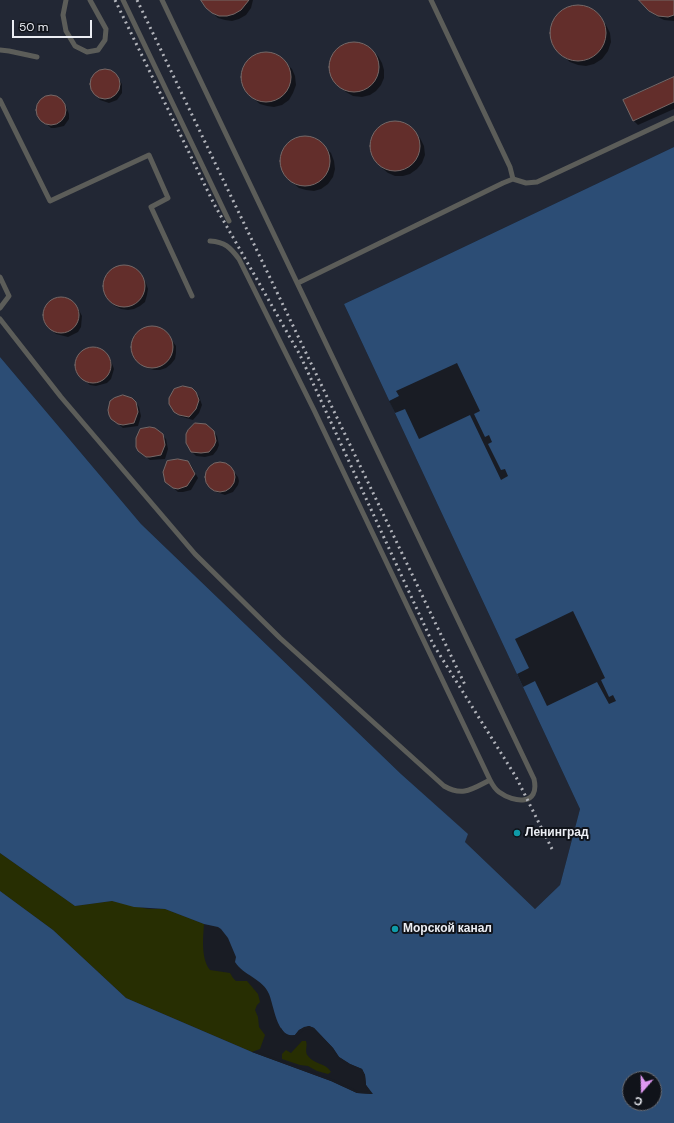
<!DOCTYPE html>
<html>
<head>
<meta charset="utf-8">
<style>
	body { margin:0 }
	#map { position:relative; width:674px; height:1123px; overflow:hidden; background:#191c24; font-family:"DM Sans",sans-serif }
	canvas { display:block }
	.north { position:absolute; left:622px; top:1071px; width:40px; height:40px; box-sizing:border-box; background:#10131a; border:1px solid #686a71; border-radius:50%; rotate:200deg; font-size:11px; font-weight:700; line-height:16px; text-align:center; color:#ebedf3 }
	.north::after { content:''; display:block; margin:auto; width:14px; height:18px; background:#df98f1; clip-path:polygon(50% 0,100% 100%,50% 72%,0 100%) }
	.scale { position:absolute; left:12px; top:20px; width:80px; height:18px; box-sizing:border-box; border:2px solid #ebedf3; border-top:0; padding-left:5px; font-size:12px; line-height:14px; white-space:nowrap; color:#ebedf3; -webkit-text-stroke:3px #10131a; paint-order:stroke }
</style>
</head>
<body>
<div id="map">
<canvas width="674" height="1123"></canvas>
<div class="north">С</div>
<div class="scale">50 m</div>
</div>
<script>
const c = document.querySelector('canvas').getContext('2d');
c.lineJoin = 'round';
function fillPath(path, color) { c.fillStyle = color; c.fill(path, 'evenodd'); }
function trace(path, color, width, dash) { c.strokeStyle = color; c.lineWidth = width; c.lineCap = dash ? 'butt' : 'round'; c.setLineDash(dash || []); c.stroke(path); }
function label(font, color, halo, rows, align = 'center') {
  c.font = font + ' "DM Sans",sans-serif'; c.lineWidth = 4; c.setLineDash([]); c.textBaseline = 'middle'; c.strokeStyle = halo; c.fillStyle = color; for (const [text, x, y, turn = 0] of rows) {
    c.save(); c.translate(x, y); c.rotate((+turn || 0) * Math.PI / 180); c.textAlign = isNaN(turn) ? turn : align; if (halo) c.strokeText(text, 0, 0); c.fillText(text, 0, 0); c.restore();
  }
}
fillPath(new Path2D(`
	M 0,0 L 674,0 L 674,147 L 344,304 L 580,809 L 560,885 L 535,909 L 465,842 L 467,834 L 401,774 L 141,524 L 0,357 Z`), '#222734');
fillPath(new Path2D(`
	M 0,853 L 75,906 L 112,901 L 148,909 L 165,909 L 204,924 C 203,938 201,959 210,970 L 230,973 L 233,978 L 236,981 L 247,981 L 258,994 L 260,1002 L 257,1005 L 255,1010 L 258,1017 L 259,1027 L 265,1035 L 260,1049 L 252,1052 L 126,998 L 53,930 L 0,891 Z
	M 302,1041 L 306,1041 C 308,1046 304,1051 308,1056 C 313,1064 326,1063 331,1072 L 328,1074 L 317,1071 L 308,1066 L 300,1065 L 282,1059 L 282,1054 L 286,1050 L 291,1053 Z`), '#272e02');
fillPath(new Path2D(`
	M 674,147 L 674,1123 L 0,1123 L 0,891 L 53,930 L 126,998 L 252,1052 L 331,1081 L 357,1093 L 372,1094 L 366,1085 L 365,1075 L 362,1069 L 350,1064 L 339,1057 L 333,1048 L 314,1028 L 309,1026 L 299,1030 L 295,1035 C 277,1039 274,1006 269,994 C 263,979 243,975 235,962 L 236,957 L 228,938 L 221,929 L 218,927 L 204,924 L 165,909 L 134,907 L 112,901 L 75,906 L 0,853 L 0,357 L 141,524 L 401,774 L 468,834 L 465,842 L 535,909 L 560,885 L 580,809 L 344,304 ZM 630,1079 L 654,1079 L 654,1103 L 630,1103 Z`), '#2c4d75');
fillPath(new Path2D(`
	M 457,363 L 480,411 L 474,414 L 485,437 L 489,435 L 492,442 L 488,444 L 501,470 L 505,469 L 508,476 L 501,480 L 470,415 L 419,439 L 405,409 L 395,413 L 389,401 L 399,396 L 396,391 Z
	M 573,611 L 605,678 L 601,680 L 609,697 L 613,695 L 616,701 L 609,704 L 597,682 L 547,706 L 535,681 L 523,687 L 517,674 L 529,668 L 515,639 Z
	M 309,1026 L 314,1028 L 333,1048 L 339,1057 L 350,1064 L 362,1069 L 365,1075 L 366,1085 L 373,1094 L 357,1093 L 331,1081 L 252,1052 L 255,1051 L 332,1079 L 358,1091 L 369,1092 L 365,1086 L 363,1076 L 361,1070 L 349,1066 L 338,1058 L 332,1049 L 313,1030 L 305,1029 L 296,1037 L 290,1038 L 284,1036 L 280,1031 L 281,1028 L 285,1034 L 290,1036 L 295,1035 L 299,1030 L 304,1027 Z`), '#191c24');
fillPath(new Path2D(`
	M 203,0 L 253,0 L 251,8 L 246,15 L 239,19 L 232,21 L 225,20 L 218,18 L 213,13 Z
	M 642,0 L 674,0 L 674,21 L 664,20 L 656,16 L 644,4 Z
	M 577,7 L 586,8 L 594,12 L 606,25 L 610,33 L 611,42 L 608,51 L 602,59 L 594,64 L 586,66 L 578,65 L 570,62 L 564,57 L 553,44 L 551,36 L 552,27 L 555,20 L 561,13 L 568,9 Z
	M 352,43 L 359,43 L 366,46 L 378,56 L 382,63 L 384,70 L 384,78 L 381,85 L 376,91 L 370,95 L 362,97 L 353,96 L 346,92 L 334,81 L 331,73 L 330,65 L 332,56 L 337,50 L 344,45 Z
	M 264,52 L 272,53 L 280,57 L 292,69 L 295,76 L 296,85 L 293,93 L 289,100 L 282,105 L 274,107 L 267,106 L 260,104 L 254,99 L 244,87 L 242,79 L 242,72 L 245,65 L 250,59 L 256,55 Z
	M 105,70 L 109,71 L 116,76 L 122,84 L 122,93 L 117,100 L 109,103 L 100,100 L 96,95 L 93,92 L 91,82 L 95,74 Z
	M 674,78 L 674,109 L 638,125 L 633,120 Z
	M 51,96 L 55,97 L 62,102 L 66,106 L 69,114 L 69,119 L 64,126 L 55,128 L 51,128 L 39,117 L 37,108 L 42,100 Z
	M 393,122 L 401,123 L 409,127 L 420,138 L 424,146 L 425,155 L 422,163 L 417,169 L 410,174 L 403,176 L 395,176 L 388,173 L 382,168 L 373,156 L 370,149 L 371,141 L 374,134 L 378,128 L 385,124 Z
	M 303,137 L 312,138 L 319,141 L 331,153 L 334,161 L 335,169 L 333,177 L 328,184 L 321,189 L 314,191 L 306,190 L 299,188 L 293,183 L 283,171 L 281,164 L 281,156 L 284,149 L 289,143 L 295,139 Z
	M 120,266 L 127,266 L 133,268 L 143,277 L 146,283 L 148,289 L 147,295 L 145,302 L 140,306 L 134,309 L 128,310 L 121,309 L 115,306 L 107,297 L 104,291 L 104,284 L 105,278 L 109,272 L 114,268 Z
	M 57,298 L 63,298 L 73,302 L 77,306 L 82,316 L 81,327 L 78,332 L 68,337 L 56,334 L 47,326 L 44,321 L 43,315 L 44,309 L 47,304 Z
	M 153,327 L 160,328 L 165,331 L 176,346 L 176,353 L 175,359 L 171,364 L 166,368 L 160,370 L 154,370 L 147,368 L 142,364 L 134,354 L 133,348 L 133,341 L 136,335 L 141,330 L 147,328 Z
	M 96,348 L 106,354 L 110,358 L 114,369 L 111,379 L 107,383 L 96,386 L 90,385 L 82,378 L 78,374 L 76,368 L 77,358 L 85,350 Z
	M 188,387 L 199,396 L 202,405 L 199,413 L 193,420 L 179,416 L 170,403 L 171,394 L 178,388 Z
	M 136,403 L 139,407 L 141,416 L 138,426 L 123,428 L 112,418 Z
	M 213,431 L 217,436 L 219,445 L 217,450 L 213,455 L 205,457 L 196,456 L 192,452 Z
	M 162,435 L 166,439 L 168,449 L 165,459 L 150,460 L 139,451 Z
	M 187,461 L 191,465 L 198,478 L 191,490 L 183,492 L 178,492 L 170,485 Z
	M 220,463 L 228,465 L 238,477 L 239,481 L 238,485 L 233,492 L 225,495 L 216,492 L 211,488 L 205,477 L 208,470 L 213,464 Z`), '#0007');
const building = new Path2D(`
	M 201,0 L 249,0 L 241,10 L 234,14 L 227,16 L 219,16 L 212,13 L 206,8 Z
	M 639,0 L 674,0 L 674,15 L 668,17 L 658,16 L 649,11 Z
	M550 33a28 28 0 1 1 56 0a28 28 0 1 1-56 0Z
	M329 67a25 25 0 1 1 50 0a25 25 0 1 1-50 0Z
	M241 77a25 25 0 1 1 50 0a25 25 0 1 1-50 0Z
	M90 84a15 15 0 1 1 30 0a15 15 0 1 1-30 0Z
	M 674,77 L 674,102 L 633,121 L 623,100 Z
	M36 110a15 15 0 1 1 30 0a15 15 0 1 1-30 0Z
	M370 146a25 25 0 1 1 50 0a25 25 0 1 1-50 0Z
	M280 161a25 25 0 1 1 50 0a25 25 0 1 1-50 0Z
	M103 286a21 21 0 1 1 42 0a21 21 0 1 1-42 0Z
	M43 315a18 18 0 1 1 36 0a18 18 0 1 1-36 0Z
	M131 347a21 21 0 1 1 42 0a21 21 0 1 1-42 0Z
	M75 365a18 18 0 1 1 36 0a18 18 0 1 1-36 0Z
	M 183,386 L 192,388 L 196,392 L 199,400 L 196,409 L 189,417 L 179,415 L 174,412 L 169,404 L 169,398 L 174,389 Z
	M 123,395 L 132,398 L 136,402 L 138,412 L 134,423 L 123,425 L 118,424 L 111,419 L 109,415 L 108,410 L 110,401 L 114,398 Z
	M 195,423 L 206,424 L 214,431 L 216,441 L 214,446 L 209,452 L 201,453 L 191,452 L 186,443 L 186,434 L 188,430 Z
	M 150,427 L 155,428 L 163,434 L 165,445 L 161,455 L 150,457 L 146,457 L 138,451 L 136,447 L 136,438 L 140,429 Z
	M 178,459 L 188,461 L 195,474 L 187,486 L 178,489 L 173,488 L 165,482 L 163,472 L 167,461 Z
	M205 477a15 15 0 1 1 30 0a15 15 0 1 1-30 0Z`);
fillPath(building, '#632e2b');
trace(building, '#756867', 1);
trace(new Path2D(`
	M 66,0 L 63,15 L 66,31 L 75,46 L 87,52 L 98,50 L 105,40 L 106,29 L 90,0
	M 123,0 L 229,221
	M 162,0 L 534,779 C 540,806 514,803 499,792 C 495,789 492,784 490,780 L 314,410 L 239,259 C 230,247 225,242 210,241
	M 431,0 L 510,167 L 513,179
	M 0,50 L 9,51 L 37,57
	M 0,100 L 50,201 L 149,155 L 168,198 L 151,207 L 192,296
	M 0,277 L 9,296 L 0,308
	M 298,283 L 503,183 L 513,179 L 526,183 L 537,182 L 674,118
	M 0,319 L 61,397 L 195,554 L 280,638 L 444,786 C 463,797 472,789 490,780`), '#5c5d59', 5);
trace(new Path2D(`
	M 115,0 L 214,204 L 300,355 L 433,644 L 516,777 L 552,849
	M 137,0 L 466,687`), '#b1b3ba', 3, [2, 4]);
for (const [x, y, r, color] of [
	[517,833,4,"#0f9aa8"],
	[395,929,4,"#0f9aa8"]
]) { const dot = new Path2D(); dot.arc(x, y, r, 0, 2 * Math.PI); c.fillStyle = color; c.fill(dot); trace(dot, '#10131a', 1.5); }
label('bold 12px', '#ebedf3', '#10131a', [
	["Ленинград",525,833],
	["Морской канал",403,929]
], 'left');
</script>
</body>
</html>
